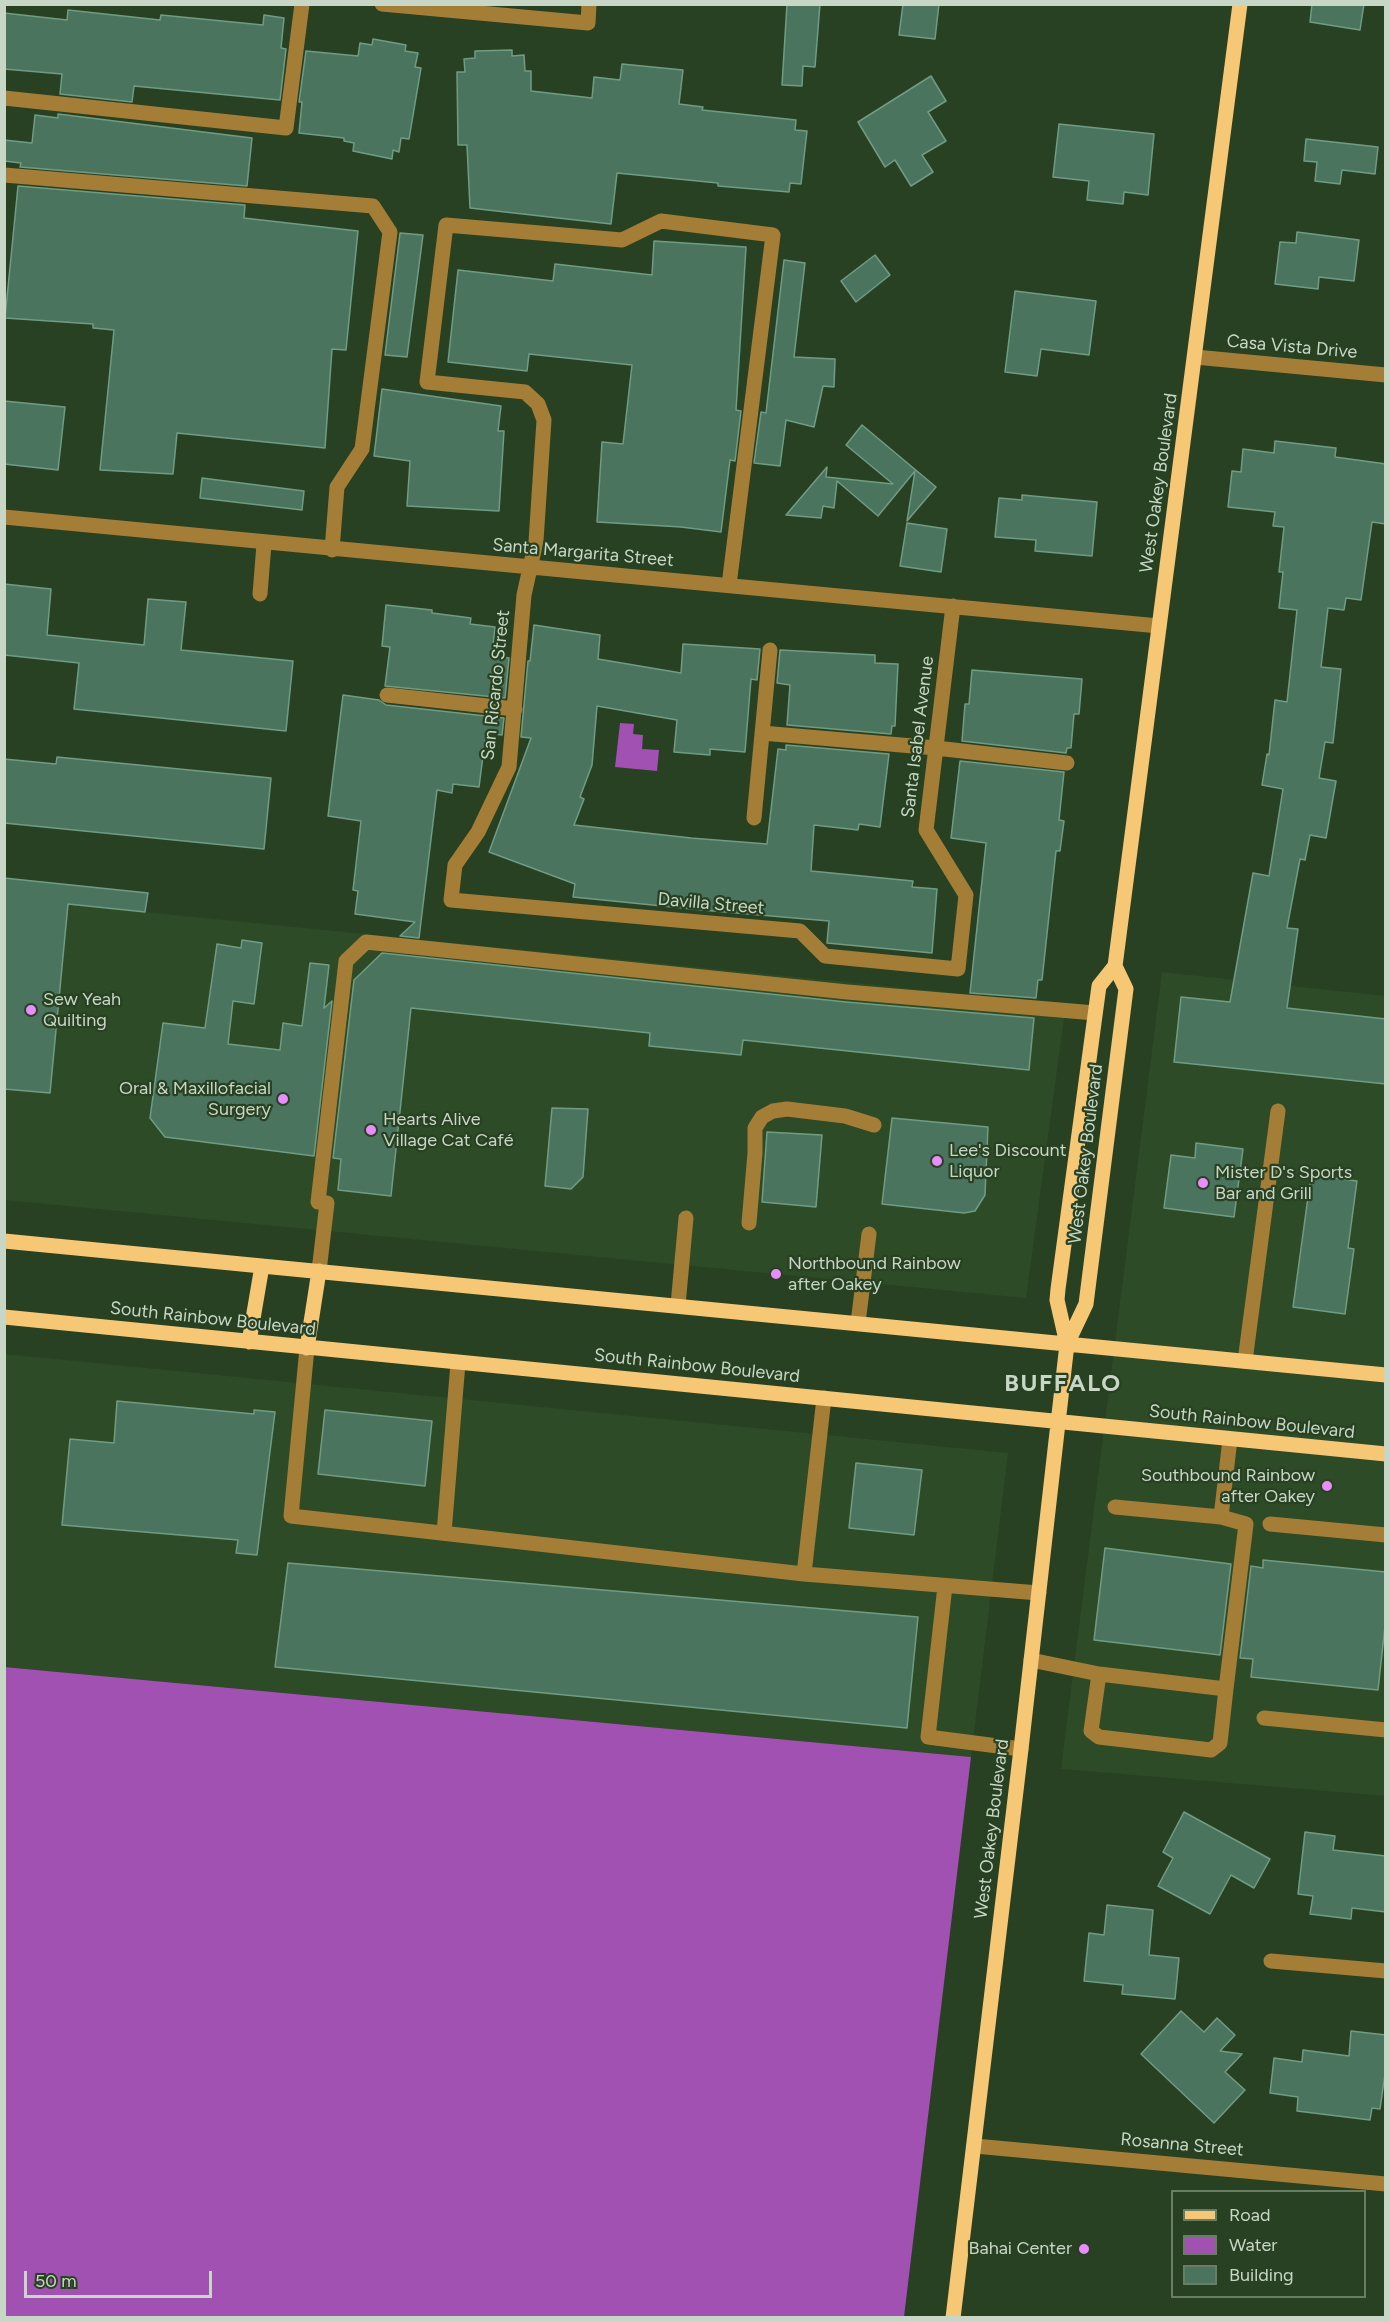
<!DOCTYPE html>
<html>
<head>
<meta charset="utf-8">
<style>
	body { margin:0 }
	#map { position:relative; width:1390px; height:2322px; overflow:hidden; background:#284122; font-family:Figtree,sans-serif }
	canvas { display:block }
	.frame { position:absolute; inset:0; border:6px solid #c8d7c5; pointer-events:none }
	.legend { position:absolute; left:1171px; top:2190px; width:195px; height:108px; box-sizing:border-box; background:#284122; border:2px solid #687d63; margin:0; padding:8px 10px; list-style:none; font-size:18px; color:#c8d7c5 }
	.legend li { display:flex; align-items:center; gap:12px; height:30px }
	.legend b { width:30px; border:2px solid #687d63 }
	.scale { position:absolute; left:24px; top:2271px; width:188px; height:27px; box-sizing:border-box; border:3px solid #c8d7c5; border-top:0; padding-left:8px; font-size:18px; line-height:21px; white-space:nowrap; color:#c8d7c5; -webkit-text-stroke:4px #284122; paint-order:stroke }
</style>
</head>
<body>
<div id="map">
<canvas width="1390" height="2322"></canvas>
<div class="frame"></div>
<ul class="legend">
<li><b style="height:8px;background:#f6c775"></b>Road</li>
<li><b style="height:16px;background:#a051b2"></b>Water</li>
<li><b style="height:16px;background:#4a745e"></b>Building</li>
</ul>
<div class="scale">50 m</div>
</div>
<script>
const c = document.querySelector('canvas').getContext('2d');
c.lineJoin = 'round';
function fillPath(path, color) { c.fillStyle = color; c.fill(path, 'evenodd'); }
function trace(path, color, width, dash) { c.strokeStyle = color; c.lineWidth = width; c.lineCap = dash ? 'butt' : 'round'; c.setLineDash(dash || []); c.stroke(path); }
function label(font, color, halo, rows, align = 'center') {
  c.font = font + ' Figtree,sans-serif'; c.lineWidth = 4.5; c.setLineDash([]); c.textBaseline = 'middle'; c.strokeStyle = halo; c.fillStyle = color; for (const [text, x, y, turn = 0] of rows) {
    c.save(); c.translate(x, y); c.rotate((+turn || 0) * Math.PI / 180); c.textAlign = isNaN(turn) ? turn : align; if (halo) c.strokeText(text, 0, 0); c.fillText(text, 0, 0); c.restore();
  }
}
fillPath(new Path2D(`
	M 4,898 L 1066,1004 L 1026,1298 L 5,1200 Z
	M 1162,972 L 1385,996 L 1385,1796 L 1061,1769 Z
	M 4,1354 L 1008,1453 L 971,1757 L 5,1667 Z`), '#2d4b26');
fillPath(new Path2D(`
	M 620,723 L 634,724 L 633,734 L 643,735 L 642,749 L 659,750 L 657,771 L 615,767 Z
	M 4,1667 L 971,1757 L 904,2317 L 5,2317 Z`), '#a051b2');
const building = new Path2D(`
	M 787,4 L 820,4 L 815,67 L 803,66 L 802,86 L 782,85 Z
	M 903,4 L 939,4 L 935,39 L 899,35 Z
	M 1312,4 L 1364,4 L 1360,30 L 1310,22 Z
	M 68,10 L 160,20 L 161,15 L 263,25 L 264,15 L 284,18 L 281,48 L 286,49 L 280,100 L 134,86 L 132,102 L 60,94 L 62,74 L 4,69 L 4,13 L 67,20 Z
	M 373,39 L 406,45 L 405,51 L 418,53 L 415,67 L 421,68 L 409,139 L 401,138 L 399,152 L 393,150 L 392,159 L 353,151 L 354,143 L 344,141 L 344,138 L 299,133 L 302,102 L 299,102 L 306,51 L 358,56 L 360,43 L 372,45 Z
	M 512,50 L 512,56 L 524,55 L 525,71 L 531,71 L 531,91 L 592,98 L 594,77 L 620,80 L 622,64 L 683,70 L 679,104 L 703,107 L 702,110 L 796,120 L 795,130 L 807,131 L 801,184 L 790,183 L 789,192 L 718,186 L 718,183 L 617,173 L 611,224 L 470,208 L 467,145 L 458,145 L 457,72 L 465,72 L 464,59 L 475,58 L 475,51 Z
	M 931,76 L 946,101 L 928,112 L 946,141 L 922,155 L 933,172 L 911,186 L 895,160 L 885,167 L 858,122 Z
	M 58,114 L 252,138 L 247,186 L 20,167 L 21,163 L 4,161 L 4,140 L 32,143 L 35,115 L 58,118 Z
	M 1059,124 L 1154,134 L 1148,195 L 1124,192 L 1123,204 L 1087,200 L 1089,181 L 1053,177 Z
	M 1306,139 L 1378,147 L 1375,174 L 1342,170 L 1340,184 L 1315,181 L 1317,162 L 1304,161 Z
	M 18,186 L 245,205 L 244,218 L 358,231 L 346,350 L 332,349 L 325,448 L 177,433 L 173,474 L 100,470 L 114,330 L 93,328 L 93,324 L 5,318 Z
	M 1297,232 L 1359,240 L 1354,281 L 1319,277 L 1318,289 L 1275,284 L 1280,242 L 1296,243 Z
	M 400,233 L 423,235 L 407,357 L 385,355 Z
	M 654,241 L 746,247 L 736,410 L 741,411 L 735,461 L 730,460 L 721,532 L 681,527 L 597,522 L 602,442 L 623,444 L 632,365 L 529,354 L 527,371 L 448,362 L 458,270 L 553,281 L 555,264 L 652,275 Z
	M 875,255 L 890,275 L 856,302 L 841,281 Z
	M 784,260 L 805,263 L 794,357 L 835,359 L 834,387 L 823,386 L 814,427 L 786,420 L 780,466 L 754,463 L 761,412 L 766,413 Z
	M 1015,291 L 1096,301 L 1089,355 L 1041,349 L 1037,376 L 1005,372 Z
	M 382,389 L 501,406 L 498,431 L 504,431 L 499,511 L 407,506 L 410,461 L 374,456 Z
	M 4,401 L 65,407 L 58,470 L 4,464 Z
	M 862,425 L 936,487 L 907,521 L 915,471 L 878,516 L 837,481 L 834,508 L 823,506 L 821,518 L 786,515 L 827,467 L 826,477 L 893,484 L 846,445 Z
	M 1275,441 L 1336,448 L 1335,457 L 1386,464 L 1386,524 L 1372,522 L 1361,600 L 1346,598 L 1344,610 L 1328,608 L 1321,667 L 1341,669 L 1333,743 L 1325,742 L 1319,778 L 1336,781 L 1326,838 L 1310,835 L 1305,860 L 1300,859 L 1287,928 L 1298,929 L 1287,1008 L 1386,1019 L 1386,1084 L 1174,1062 L 1181,997 L 1230,1002 L 1253,873 L 1269,876 L 1283,789 L 1262,785 L 1267,754 L 1269,755 L 1275,700 L 1287,702 L 1297,610 L 1279,608 L 1283,572 L 1279,572 L 1284,527 L 1273,526 L 1275,512 L 1228,507 L 1232,471 L 1241,472 L 1243,449 L 1274,453 Z
	M 202,478 L 304,491 L 302,510 L 200,498 Z
	M 1022,495 L 1097,502 L 1092,556 L 1035,551 L 1036,540 L 995,537 L 999,498 L 1022,500 Z
	M 907,523 L 947,529 L 941,572 L 900,566 Z
	M 4,584 L 51,589 L 47,635 L 144,645 L 148,599 L 186,602 L 181,650 L 293,661 L 286,731 L 74,709 L 79,663 L 4,655 Z
	M 386,605 L 432,610 L 432,613 L 471,618 L 470,624 L 495,627 L 492,655 L 509,658 L 505,698 L 385,686 L 390,647 L 382,646 Z
	M 534,625 L 600,635 L 598,659 L 681,673 L 683,644 L 760,649 L 757,680 L 751,679 L 745,752 L 710,749 L 710,755 L 674,752 L 677,720 L 597,706 L 592,765 L 580,797 L 584,799 L 574,825 L 691,838 L 767,844 L 778,749 L 786,750 L 786,745 L 889,754 L 880,827 L 859,824 L 858,830 L 814,825 L 811,871 L 913,881 L 912,887 L 937,889 L 932,953 L 827,943 L 829,921 L 702,910 L 573,897 L 575,884 L 489,852 L 531,738 L 521,737 L 528,661 L 530,661 Z
	M 780,650 L 875,655 L 875,663 L 898,664 L 895,726 L 892,726 L 891,734 L 787,725 L 790,685 L 777,683 Z
	M 972,670 L 1082,679 L 1079,714 L 1074,714 L 1071,748 L 1067,748 L 1066,753 L 962,741 L 965,704 L 969,704 Z
	M 343,695 L 379,700 L 386,705 L 504,718 L 502,735 L 486,733 L 479,787 L 453,784 L 452,793 L 437,790 L 419,938 L 400,936 L 415,922 L 355,914 L 358,891 L 353,890 L 361,821 L 328,816 Z
	M 57,757 L 271,778 L 264,849 L 4,823 L 4,759 L 56,764 Z
	M 960,761 L 1064,772 L 1059,820 L 1064,821 L 1060,851 L 1056,851 L 1042,980 L 1038,980 L 1036,998 L 970,993 L 986,843 L 951,838 Z
	M 4,878 L 148,893 L 145,912 L 68,904 L 50,1093 L 4,1089 Z
	M 242,940 L 262,943 L 254,1004 L 233,1001 L 228,1044 L 280,1050 L 283,1023 L 302,1026 L 310,963 L 329,965 L 324,1008 L 332,1001 L 314,1156 L 165,1137 L 150,1118 L 163,1023 L 205,1028 L 217,944 L 241,948 Z
	M 382,953 L 846,1002 L 1034,1018 L 1029,1070 L 743,1040 L 741,1055 L 649,1046 L 650,1033 L 411,1008 L 391,1196 L 338,1190 L 341,1159 L 333,1158 L 354,980 Z
	M 552,1108 L 588,1109 L 583,1177 L 571,1189 L 545,1186 Z
	M 892,1118 L 988,1127 L 985,1195 L 975,1211 L 964,1213 L 882,1204 Z
	M 767,1132 L 822,1135 L 816,1207 L 762,1202 Z
	M 1196,1143 L 1243,1149 L 1234,1217 L 1164,1208 L 1171,1155 L 1195,1158 Z
	M 1311,1175 L 1357,1181 L 1348,1248 L 1354,1249 L 1345,1314 L 1293,1307 Z
	M 117,1401 L 254,1414 L 254,1410 L 275,1412 L 257,1555 L 236,1553 L 238,1540 L 62,1525 L 70,1439 L 114,1443 Z
	M 325,1410 L 432,1421 L 425,1486 L 318,1474 Z
	M 856,1463 L 922,1470 L 914,1535 L 849,1528 Z
	M 1105,1548 L 1231,1564 L 1220,1655 L 1094,1640 Z
	M 1263,1560 L 1386,1572 L 1386,1617 L 1378,1690 L 1251,1677 L 1253,1659 L 1240,1658 L 1251,1566 L 1263,1568 Z
	M 288,1563 L 918,1617 L 907,1728 L 275,1667 Z
	M 1184,1812 L 1270,1859 L 1254,1888 L 1231,1875 L 1210,1914 L 1158,1886 L 1173,1858 L 1163,1852 Z
	M 1305,1832 L 1335,1836 L 1333,1850 L 1386,1856 L 1386,1912 L 1352,1908 L 1351,1919 L 1310,1914 L 1313,1896 L 1298,1894 Z
	M 1107,1905 L 1153,1910 L 1149,1955 L 1179,1958 L 1175,1999 L 1122,1994 L 1123,1985 L 1084,1981 L 1089,1933 L 1104,1935 Z
	M 1181,2011 L 1204,2032 L 1217,2018 L 1235,2035 L 1220,2051 L 1242,2054 L 1225,2072 L 1245,2090 L 1214,2123 L 1141,2054 Z
	M 1351,2031 L 1386,2035 L 1386,2067 L 1380,2109 L 1372,2108 L 1370,2120 L 1297,2111 L 1298,2097 L 1270,2093 L 1274,2058 L 1302,2062 L 1303,2050 L 1349,2056 Z`);
fillPath(building, '#4a745e');
trace(building, '#719c84', 1.5);
trace(new Path2D(`
	M 382,4 L 588,23 L 589,4
	M 4,98 L 286,128 L 302,4
	M 4,175 L 373,206 L 390,232 L 362,449 L 337,487 L 332,550
	M 1195,357 L 1386,375
	M 4,517 C 389,556 774,588 1159,626
	M 729,585 L 773,235 L 661,221 L 622,240 L 446,225 L 427,382 L 525,392 L 538,404 L 544,420 L 536,541 L 524,595 L 509,767 L 478,832 L 455,865 L 451,900 L 800,931 L 825,956 L 958,969 L 966,895 L 926,830 L 953,606
	M 260,594 L 264,544
	M 387,695 L 515,709
	M 762,733 L 936,748 L 1067,763
	M 754,818 L 770,650
	M 749,1223 L 755,1153 L 755,1128 L 762,1117 L 773,1111 L 787,1109 L 845,1116 L 874,1125
	M 319,1271 L 327,1203 L 318,1202 L 346,961 L 366,942 L 847,992 L 1095,1013
	M 678,1305 L 686,1218
	M 858,1323 L 869,1234
	M 307,1348 L 291,1516 L 804,1574 L 824,1398
	M 1245,1361 L 1278,1111
	M 1115,1507 L 1221,1517
	M 1270,1524 L 1386,1535
	M 444,1533 L 458,1363
	M 804,1574 L 1039,1593
	M 945,1586 L 928,1737 L 1021,1749
	M 1031,1660 L 1099,1674 L 1226,1689 L 1220,1743 L 1211,1750 L 1099,1737 L 1091,1731 L 1099,1674
	M 1226,1689 L 1246,1524 L 1221,1517 L 1230,1439
	M 1264,1718 L 1386,1730
	M 1271,1961 L 1386,1971
	M 975,2146 L 1386,2184`), '#a47d36', 15);
trace(new Path2D(`
	M 4,1241 L 1386,1375
	M 4,1317 L 1386,1454
	M 249,1342 L 262,1266
	M 1067,1344 L 1086,1304 L 1126,989 L 1115,966
	M 307,1348 L 319,1271
	M 953,2318 L 1021,1749 L 1067,1344 L 1057,1300 L 1058,1289 L 1099,986 L 1115,966 L 1240,4`), '#f6c775', 15);
for (const [x, y, r, color] of [
	[31,1010,6,"#e98dfe"],
	[283,1099,6,"#e98dfe"],
	[371,1130,6,"#e98dfe"],
	[937,1161,6,"#e98dfe"],
	[1203,1183,6,"#e98dfe"],
	[776,1274,6,"#e98dfe"],
	[1327,1486,6,"#e98dfe"],
	[1084,2249,6,"#e98dfe"]
]) { const dot = new Path2D(); dot.arc(x, y, r, 0, 2 * Math.PI); c.fillStyle = color; c.fill(dot); trace(dot, '#284122', 2); }
label('18px', '#c8d7c5', '#284122', [
	["Casa Vista Drive",1292,347,5],
	["West Oakey Boulevard",1159,483,-82],
	["Santa Margarita Street",583,553,5],
	["San Ricardo Street",496,685,-84],
	["Santa Isabel Avenue",918,737,-83],
	["Davilla Street",711,904,5],
	["West Oakey Boulevard",1086,1154,-83],
	["South Rainbow Boulevard",213,1319,6],
	["South Rainbow Boulevard",697,1366,6],
	["South Rainbow Boulevard",1252,1422,6],
	["West Oakey Boulevard",992,1829,-83],
	["Rosanna Street",1182,2145,5]
]);
label('18px', '#c8d7c5', '#284122', [
	["Sew Yeah",43,1000],
	["Quilting",43,1021],
	["Oral & Maxillofacial",271,1089,"right"],
	["Surgery",271,1110,"right"],
	["Hearts Alive",383,1120],
	["Village Cat Café",383,1141],
	["Lee's Discount",949,1151],
	["Liquor",949,1172],
	["Mister D's Sports",1215,1173],
	["Bar and Grill",1215,1194],
	["Northbound Rainbow",788,1264],
	["after Oakey",788,1285],
	["Southbound Rainbow",1315,1476,"right"],
	["after Oakey",1315,1497,"right"],
	["Bahai Center",1072,2249,"right"]
], 'left');
c.letterSpacing = '1.5px';
label('bold 24px', '#c8d7c5', '#284122', [
	["BUFFALO",1063,1384]
]);
c.letterSpacing = '0px';
</script>
</body>
</html>
